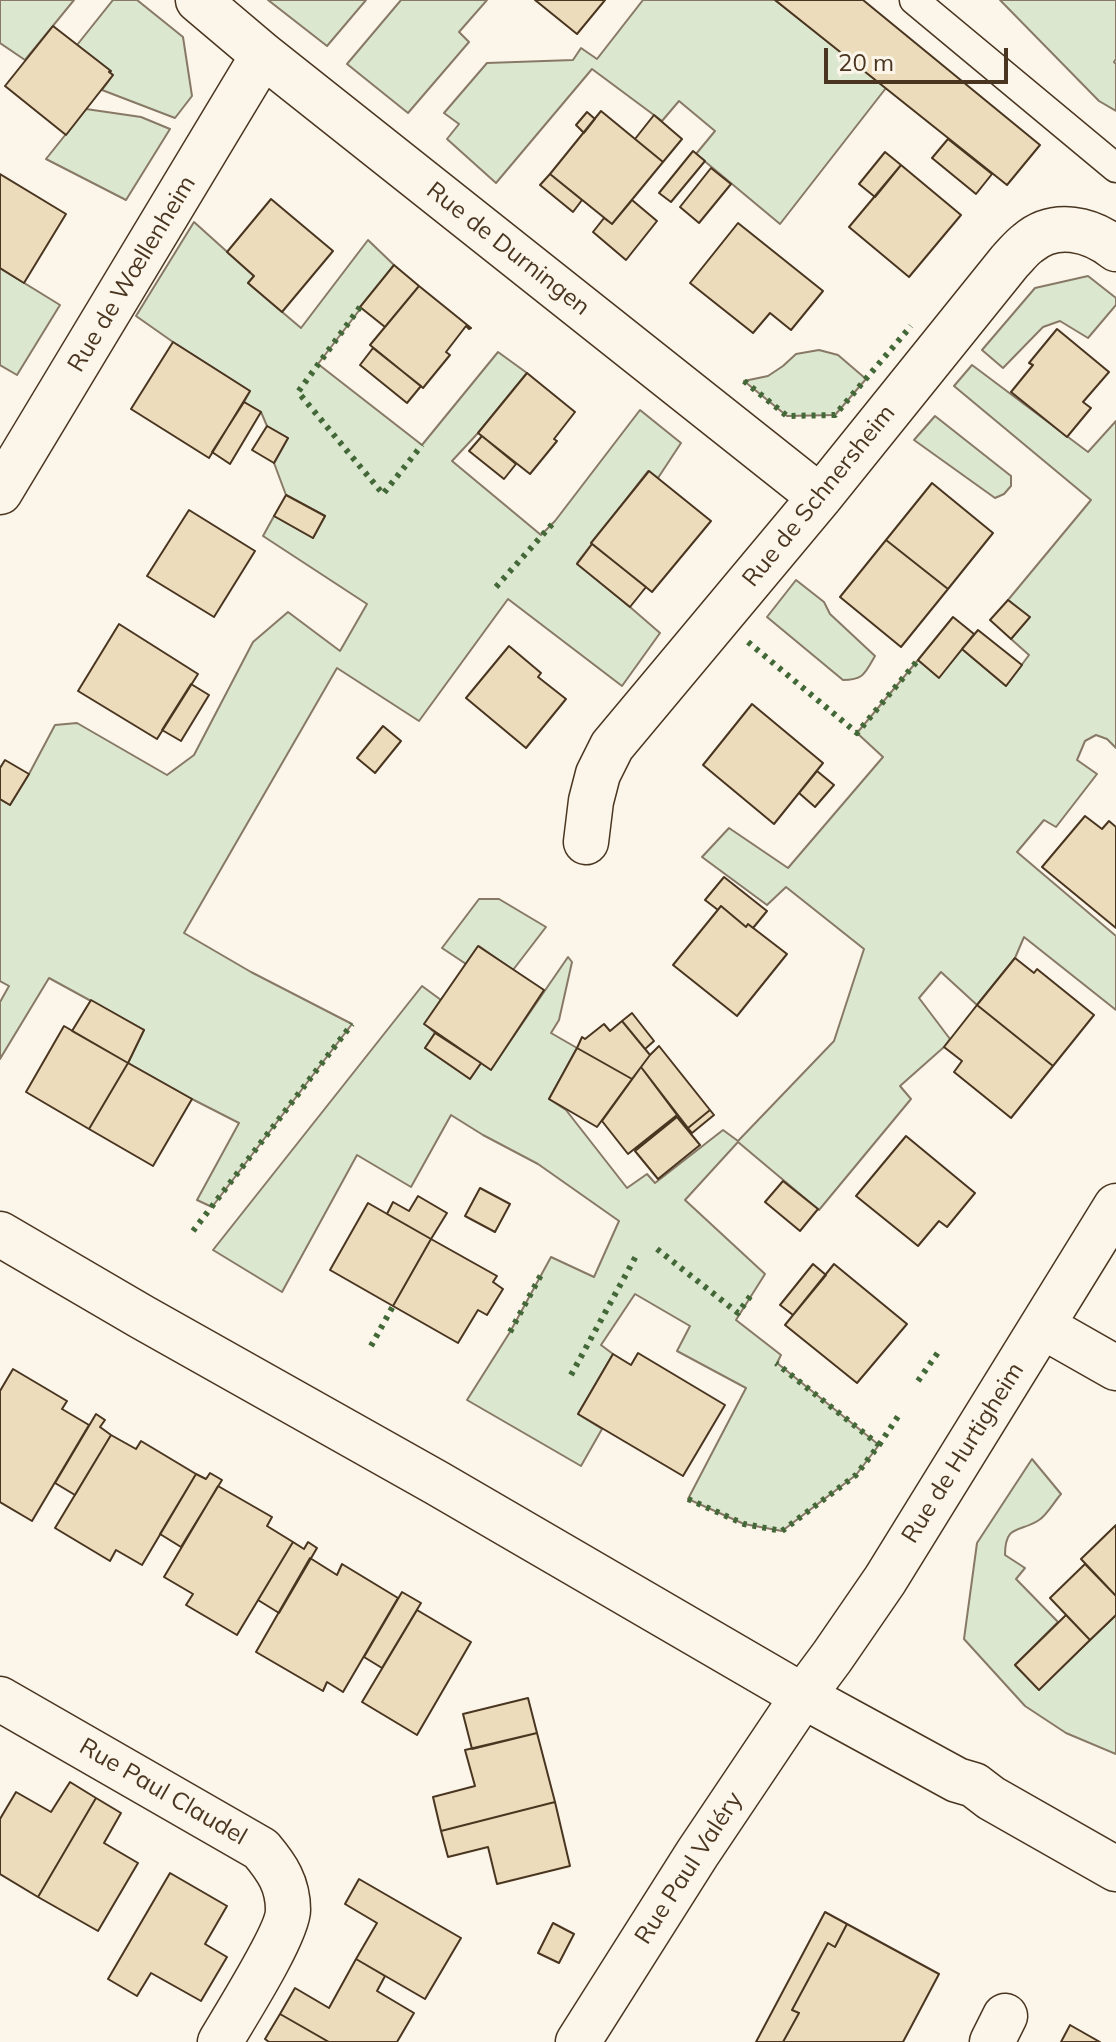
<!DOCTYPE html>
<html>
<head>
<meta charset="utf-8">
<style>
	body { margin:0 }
	#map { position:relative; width:1116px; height:2042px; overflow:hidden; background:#fbf6e9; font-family:Mulish,sans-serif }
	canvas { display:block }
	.scale { position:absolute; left:824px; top:48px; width:184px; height:36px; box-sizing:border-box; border:4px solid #4a3520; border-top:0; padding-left:10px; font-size:24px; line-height:28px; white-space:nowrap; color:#4a3520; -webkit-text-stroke:6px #fbf6e9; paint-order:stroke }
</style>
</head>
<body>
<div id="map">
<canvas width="1116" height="2042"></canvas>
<div class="scale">20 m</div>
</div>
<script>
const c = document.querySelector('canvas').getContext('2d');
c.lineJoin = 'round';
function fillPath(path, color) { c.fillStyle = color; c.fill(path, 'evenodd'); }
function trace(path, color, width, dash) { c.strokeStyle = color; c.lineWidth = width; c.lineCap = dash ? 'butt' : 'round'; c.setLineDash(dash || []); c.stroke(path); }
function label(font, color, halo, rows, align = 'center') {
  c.font = font + ' Mulish,sans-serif'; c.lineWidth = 6; c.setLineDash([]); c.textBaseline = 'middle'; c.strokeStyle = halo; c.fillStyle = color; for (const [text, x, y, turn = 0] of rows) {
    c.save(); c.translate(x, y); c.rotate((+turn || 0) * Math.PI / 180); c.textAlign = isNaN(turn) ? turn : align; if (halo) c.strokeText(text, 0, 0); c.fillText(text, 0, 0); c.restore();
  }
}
const green = new Path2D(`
	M 0,0 L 74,0 L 25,60 L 0,43 Z
	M 113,0 L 137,0 L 183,37 L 192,96 L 175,118 L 102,90 L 113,75 L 77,45 Z
	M 268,0 L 366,0 L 327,46 Z
	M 401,0 L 487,0 L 459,32 L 469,42 L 408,113 L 347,64 Z
	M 643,0 L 775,0 L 886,88 L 780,224 L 696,154 L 715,131 L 679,101 L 662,121 L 592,69 L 496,183 L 447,139 L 459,124 L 444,113 L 487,63 L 573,60 L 581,48 L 597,59 Z
	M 1000,0 L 1116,0 L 1116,59 L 1114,62 L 1116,64 L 1116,111 L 1099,101 Z
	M 86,109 L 141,117 L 170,129 L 126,200 L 46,159 Z
	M 194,222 L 254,276 L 248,283 L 301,328 L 368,240 L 394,265 L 318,364 L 422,445 L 498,352 L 527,373 L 478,433 L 452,461 L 541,535 L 555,521 L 640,410 L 681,443 L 658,478 L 648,471 L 577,563 L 630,607 L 660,633 L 622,686 L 508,599 L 419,721 L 337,668 L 184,933 L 251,972 L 352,1024 L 212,1207 L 197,1200 L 239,1123 L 192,1099 L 128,1063 L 144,1030 L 49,978 L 0,1059 L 0,1002 L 9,986 L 0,981 L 0,799 L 10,805 L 29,774 L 55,725 L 77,723 L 167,775 L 194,755 L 253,642 L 288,612 L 340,651 L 367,604 L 263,536 L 274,516 L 313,538 L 325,516 L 286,495 L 274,463 L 288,438 L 267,426 L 261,412 L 244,402 L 250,391 L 173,342 L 136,316 Z
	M 0,268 L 60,305 L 17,375 L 0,365 Z
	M 1088,276 L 1116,298 L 1116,305 L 1088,338 L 1060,321 L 1043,327 L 1003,368 L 982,350 L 1035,288 Z
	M 819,350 L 838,355 L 866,379 L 835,415 L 787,416 L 744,381 L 768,376 L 783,366 L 796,354 Z
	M 972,365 L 1088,452 L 1116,421 L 1116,748 L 1107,739 L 1096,735 L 1085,741 L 1077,760 L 1097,774 L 1056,827 L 1044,820 L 1017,852 L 1116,936 L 1116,1010 L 1024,937 L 1015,958 L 977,1005 L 941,972 L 919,998 L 950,1039 L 944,1047 L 900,1086 L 911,1099 L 819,1210 L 738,1142 L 685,1200 L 765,1274 L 736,1320 L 781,1355 L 777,1363 L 879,1445 L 856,1475 L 782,1531 L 744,1524 L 688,1499 L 746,1388 L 677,1351 L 690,1326 L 635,1294 L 601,1345 L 613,1354 L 578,1414 L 602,1429 L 581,1466 L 467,1400 L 510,1332 L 551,1257 L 594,1277 L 619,1221 L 538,1164 L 483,1135 L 451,1115 L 411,1187 L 357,1155 L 282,1292 L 213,1250 L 422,986 L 441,1000 L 425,1024 L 435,1033 L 425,1048 L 470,1079 L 481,1063 L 491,1069 L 568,957 L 572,962 L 559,1020 L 551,1033 L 577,1048 L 549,1099 L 566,1110 L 627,1188 L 647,1174 L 655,1183 L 723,1130 L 738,1141 L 834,1041 L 864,949 L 786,887 L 767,905 L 702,857 L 729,828 L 788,868 L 883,757 L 857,733 L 918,660 L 939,677 L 962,649 L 1006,686 L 1029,655 L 1011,639 L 1029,617 L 1008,600 L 1091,500 L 954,386 Z
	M 935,416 L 1011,476 L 1011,486 L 1004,494 L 995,498 L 914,440 Z
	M 796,580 L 824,602 L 830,614 L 875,656 C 865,673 864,680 843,680 L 767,617 Z
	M 479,899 L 499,899 L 546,927 L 513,970 L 479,946 L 466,964 L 442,948 Z
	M 1032,1459 L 1061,1494 C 1054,1502 1047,1515 1039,1520 C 1020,1533 1005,1523 1005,1555 L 1025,1568 L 1016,1579 L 1058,1622 L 1015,1665 L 1039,1689 L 1116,1615 L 1116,1754 L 1066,1733 L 1025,1706 L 964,1639 L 977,1543 Z`);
fillPath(green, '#dce7d0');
trace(green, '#887966', 2);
const building = new Path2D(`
	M 535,0 L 605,0 L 577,34 Z
	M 775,0 L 863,0 L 1040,145 L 1007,185 Z
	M 53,26 L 111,71 L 109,72 L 113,75 L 66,135 L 5,86 Z
	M 601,111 L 663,162 L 612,224 L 550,174 Z
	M 587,112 L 595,119 L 584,133 L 576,125 Z
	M 654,115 L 682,139 L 663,162 L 635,139 Z
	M 948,139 L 992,174 L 976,194 L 932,158 Z
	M 693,151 L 705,161 L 671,202 L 659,193 Z
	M 885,152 L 901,165 L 875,197 L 859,184 Z
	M 901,165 L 961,215 L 909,277 L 849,227 Z
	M 711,168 L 731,184 L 699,223 L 680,207 Z
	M 0,174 L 66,214 L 24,283 L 0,268 Z
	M 550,174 L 582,200 L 573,212 L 540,185 Z
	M 271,199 L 333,251 L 282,312 L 248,283 L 254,276 L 227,252 Z
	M 632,200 L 657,221 L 626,260 L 593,232 L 604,218 L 612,224 Z
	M 738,223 L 823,291 L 791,330 L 770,313 L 753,333 L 690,283 Z
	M 394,265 L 419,286 L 385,327 L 360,307 Z
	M 419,286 L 471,328 L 469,329 L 466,326 L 446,352 L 450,355 L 423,388 L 370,345 Z
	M 1057,329 L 1109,372 L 1083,402 L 1091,408 L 1067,437 L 1011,392 L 1033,365 L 1029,363 Z
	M 173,342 L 250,391 L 209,458 L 131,409 Z
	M 373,348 L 421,386 L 407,403 L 360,365 Z
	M 527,373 L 575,412 L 554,439 L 557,441 L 530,474 L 478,433 Z
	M 244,402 L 261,412 L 230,464 L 212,452 Z
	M 267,426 L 288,438 L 274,463 L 252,450 Z
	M 482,436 L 516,464 L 504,479 L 469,451 Z
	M 649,471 L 711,521 L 652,592 L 591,543 Z
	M 932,483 L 993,533 L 948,589 L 886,540 Z
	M 286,495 L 325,516 L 313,538 L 274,516 Z
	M 189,510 L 255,551 L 214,617 L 147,576 Z
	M 886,540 L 948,589 L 901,647 L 840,597 Z
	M 592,544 L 646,587 L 630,607 L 577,564 Z
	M 1008,600 L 1030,617 L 1011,639 L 990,620 Z
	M 953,617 L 974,634 L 939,678 L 918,660 Z
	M 119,624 L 198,674 L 157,739 L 78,691 Z
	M 978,630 L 1022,665 L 1006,686 L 962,649 Z
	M 509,646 L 541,673 L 538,677 L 566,699 L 526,748 L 466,698 Z
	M 191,684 L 209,695 L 181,741 L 162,730 Z
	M 752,704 L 823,763 L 774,824 L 703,765 Z
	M 383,726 L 401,741 L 375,773 L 357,758 Z
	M 5,760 L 29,774 L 10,805 L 0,799 L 0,768 Z
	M 817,771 L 834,785 L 815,807 L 799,793 Z
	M 1085,816 L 1102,829 L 1109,821 L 1116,827 L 1116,928 L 1042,867 Z
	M 724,877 L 767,911 L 753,928 L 748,924 L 746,927 L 721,906 L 718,910 L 705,900 Z
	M 721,906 L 746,927 L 748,924 L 787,954 L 737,1016 L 673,965 Z
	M 478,946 L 544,990 L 491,1070 L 424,1024 Z
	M 1015,958 L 1034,973 L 1037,969 L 1094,1015 L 1053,1066 L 977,1005 Z
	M 91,1000 L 144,1030 L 128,1063 L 72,1031 Z
	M 977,1005 L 1053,1066 L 1011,1118 L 954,1072 L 962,1061 L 944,1047 Z
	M 632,1013 L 654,1041 L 645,1049 L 622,1021 Z
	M 622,1021 L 650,1055 L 632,1079 L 577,1048 L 582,1037 L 585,1039 L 604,1024 L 610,1031 Z
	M 64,1026 L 128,1063 L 89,1129 L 26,1092 Z
	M 435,1033 L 481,1063 L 470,1079 L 425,1048 Z
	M 659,1046 L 710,1110 L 688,1128 L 641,1067 L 650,1055 Z
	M 577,1048 L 632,1079 L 597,1127 L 549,1099 Z
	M 128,1063 L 192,1099 L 153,1166 L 89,1129 Z
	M 641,1067 L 677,1115 L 628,1154 L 602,1121 Z
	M 710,1110 L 714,1115 L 692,1133 L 688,1128 Z
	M 677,1117 L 700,1145 L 658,1179 L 635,1151 Z
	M 906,1136 L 975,1193 L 947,1227 L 939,1221 L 918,1246 L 856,1196 Z
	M 783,1181 L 818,1209 L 800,1231 L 765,1202 Z
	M 480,1188 L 510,1204 L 495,1232 L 465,1216 Z
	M 418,1196 L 447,1213 L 431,1239 L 387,1214 L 393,1202 L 409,1211 Z
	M 368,1203 L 431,1239 L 393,1306 L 330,1270 Z
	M 431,1239 L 497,1276 L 493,1282 L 503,1289 L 487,1315 L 478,1310 L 458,1343 L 393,1306 Z
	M 813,1264 L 826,1275 L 793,1315 L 780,1305 Z
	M 834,1264 L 907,1324 L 857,1383 L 785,1325 Z
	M 638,1353 L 725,1405 L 683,1476 L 578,1414 L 613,1354 L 631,1365 Z
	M 13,1369 L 67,1401 L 62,1409 L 89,1425 L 32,1521 L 0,1502 L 0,1391 Z
	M 96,1414 L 105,1420 L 100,1427 L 111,1435 L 75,1495 L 55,1483 Z
	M 111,1435 L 136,1449 L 141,1441 L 196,1474 L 142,1565 L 116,1550 L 110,1561 L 55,1528 Z
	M 210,1473 L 222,1480 L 181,1547 L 160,1534 L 196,1474 L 206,1479 Z
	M 218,1486 L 272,1517 L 267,1526 L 293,1542 L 237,1635 L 186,1605 L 193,1594 L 164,1577 Z
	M 1116,1525 L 1116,1596 L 1081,1559 Z
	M 293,1542 L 304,1549 L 308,1542 L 317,1548 L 279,1613 L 258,1600 Z
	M 310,1558 L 337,1575 L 342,1564 L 398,1598 L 343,1692 L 327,1682 L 323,1691 L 256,1652 Z
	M 1085,1564 L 1116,1596 L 1116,1615 L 1090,1640 L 1050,1598 Z
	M 402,1592 L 421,1603 L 382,1668 L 364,1657 Z
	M 417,1610 L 471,1642 L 417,1735 L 362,1702 Z
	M 1066,1615 L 1090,1640 L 1039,1690 L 1015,1665 Z
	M 528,1698 L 537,1733 L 472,1749 L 463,1714 Z
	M 537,1733 L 555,1802 L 441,1831 L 433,1797 L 475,1786 L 465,1750 Z
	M 70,1782 L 96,1798 L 38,1897 L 0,1874 L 0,1819 L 16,1792 L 51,1812 Z
	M 96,1798 L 121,1813 L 104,1843 L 138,1863 L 98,1931 L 38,1897 Z
	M 555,1802 L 570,1866 L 497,1884 L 488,1847 L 448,1857 L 441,1831 Z
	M 170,1873 L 227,1906 L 205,1944 L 227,1957 L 201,2001 L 151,1973 L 137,1996 L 108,1979 Z
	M 359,1879 L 461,1938 L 425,1999 L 356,1959 L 377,1923 L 345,1904 Z
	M 825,1912 L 847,1924 L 835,1947 L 828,1943 L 792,2010 L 799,2013 L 783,2042 L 756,2042 Z
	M 553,1923 L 574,1934 L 559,1963 L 538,1953 Z
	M 847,1924 L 939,1974 L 903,2042 L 783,2042 L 799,2013 L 792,2010 L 828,1943 L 835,1947 Z
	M 356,1959 L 385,1976 L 377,1991 L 414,2013 L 397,2042 L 329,2042 L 280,2014 L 295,1988 L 329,2008 Z
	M 280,2014 L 329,2042 L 269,2042 L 265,2039 Z
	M 1070,2025 L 1100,2042 L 1061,2042 Z`);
fillPath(building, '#ecdcbc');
trace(building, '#4a3520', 2);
const lane = new Path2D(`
	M 914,0 L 1116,168`);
const street = new Path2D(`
	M 198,0 L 263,55 L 820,497
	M 0,492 L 263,55
	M 586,842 L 591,801 L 598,774 L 612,746 L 820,497 L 1010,261 C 1016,255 1021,248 1028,243 C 1055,220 1091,229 1116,249
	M 1042,1326 L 1116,1368
	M 803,1696 L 832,1657 L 885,1580 L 1116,1206
	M 0,1699 L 261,1849 C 277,1868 288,1884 288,1910 C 288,1933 234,2018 220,2042
	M 992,2042 L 1005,2016`);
const secondary = new Path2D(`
	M 0,1234 L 142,1317 L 437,1483 L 803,1696 L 957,1780 L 974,1785 L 991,1798 L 1116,1869
	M 578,2042 L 697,1854 L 803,1696`);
trace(lane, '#4a3520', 31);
trace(street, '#4a3520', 47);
trace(secondary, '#4a3520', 47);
trace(lane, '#fbf6e9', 28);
trace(street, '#fbf6e9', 44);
trace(secondary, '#fbf6e9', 44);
trace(new Path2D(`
	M 360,307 L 298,392 L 383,494 L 422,445
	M 744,381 L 787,416 L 835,415 L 911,326
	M 496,587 L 555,521
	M 748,642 L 857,733 L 918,660
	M 193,1231 L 352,1024
	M 657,1249 L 738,1313 L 751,1295
	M 510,1332 L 542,1273
	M 371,1346 L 393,1306
	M 571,1375 L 636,1256
	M 918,1381 L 939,1351
	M 879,1445 L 901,1412
	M 688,1499 L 744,1524 L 782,1531 L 856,1475 L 879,1445 L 776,1363`), '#436837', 6, [4, 6]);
label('24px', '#4a3520', '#fbf6e9', [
	["Rue de Durningen",508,249,38],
	["Rue de Wœllenheim",132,274,-59],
	["Rue de Schnersheim",819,496,-51],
	["Rue de Hurtigheim",963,1453,-58],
	["Rue Paul Claudel",163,1792,30],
	["Rue Paul Valéry",689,1868,-57]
]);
</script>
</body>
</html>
